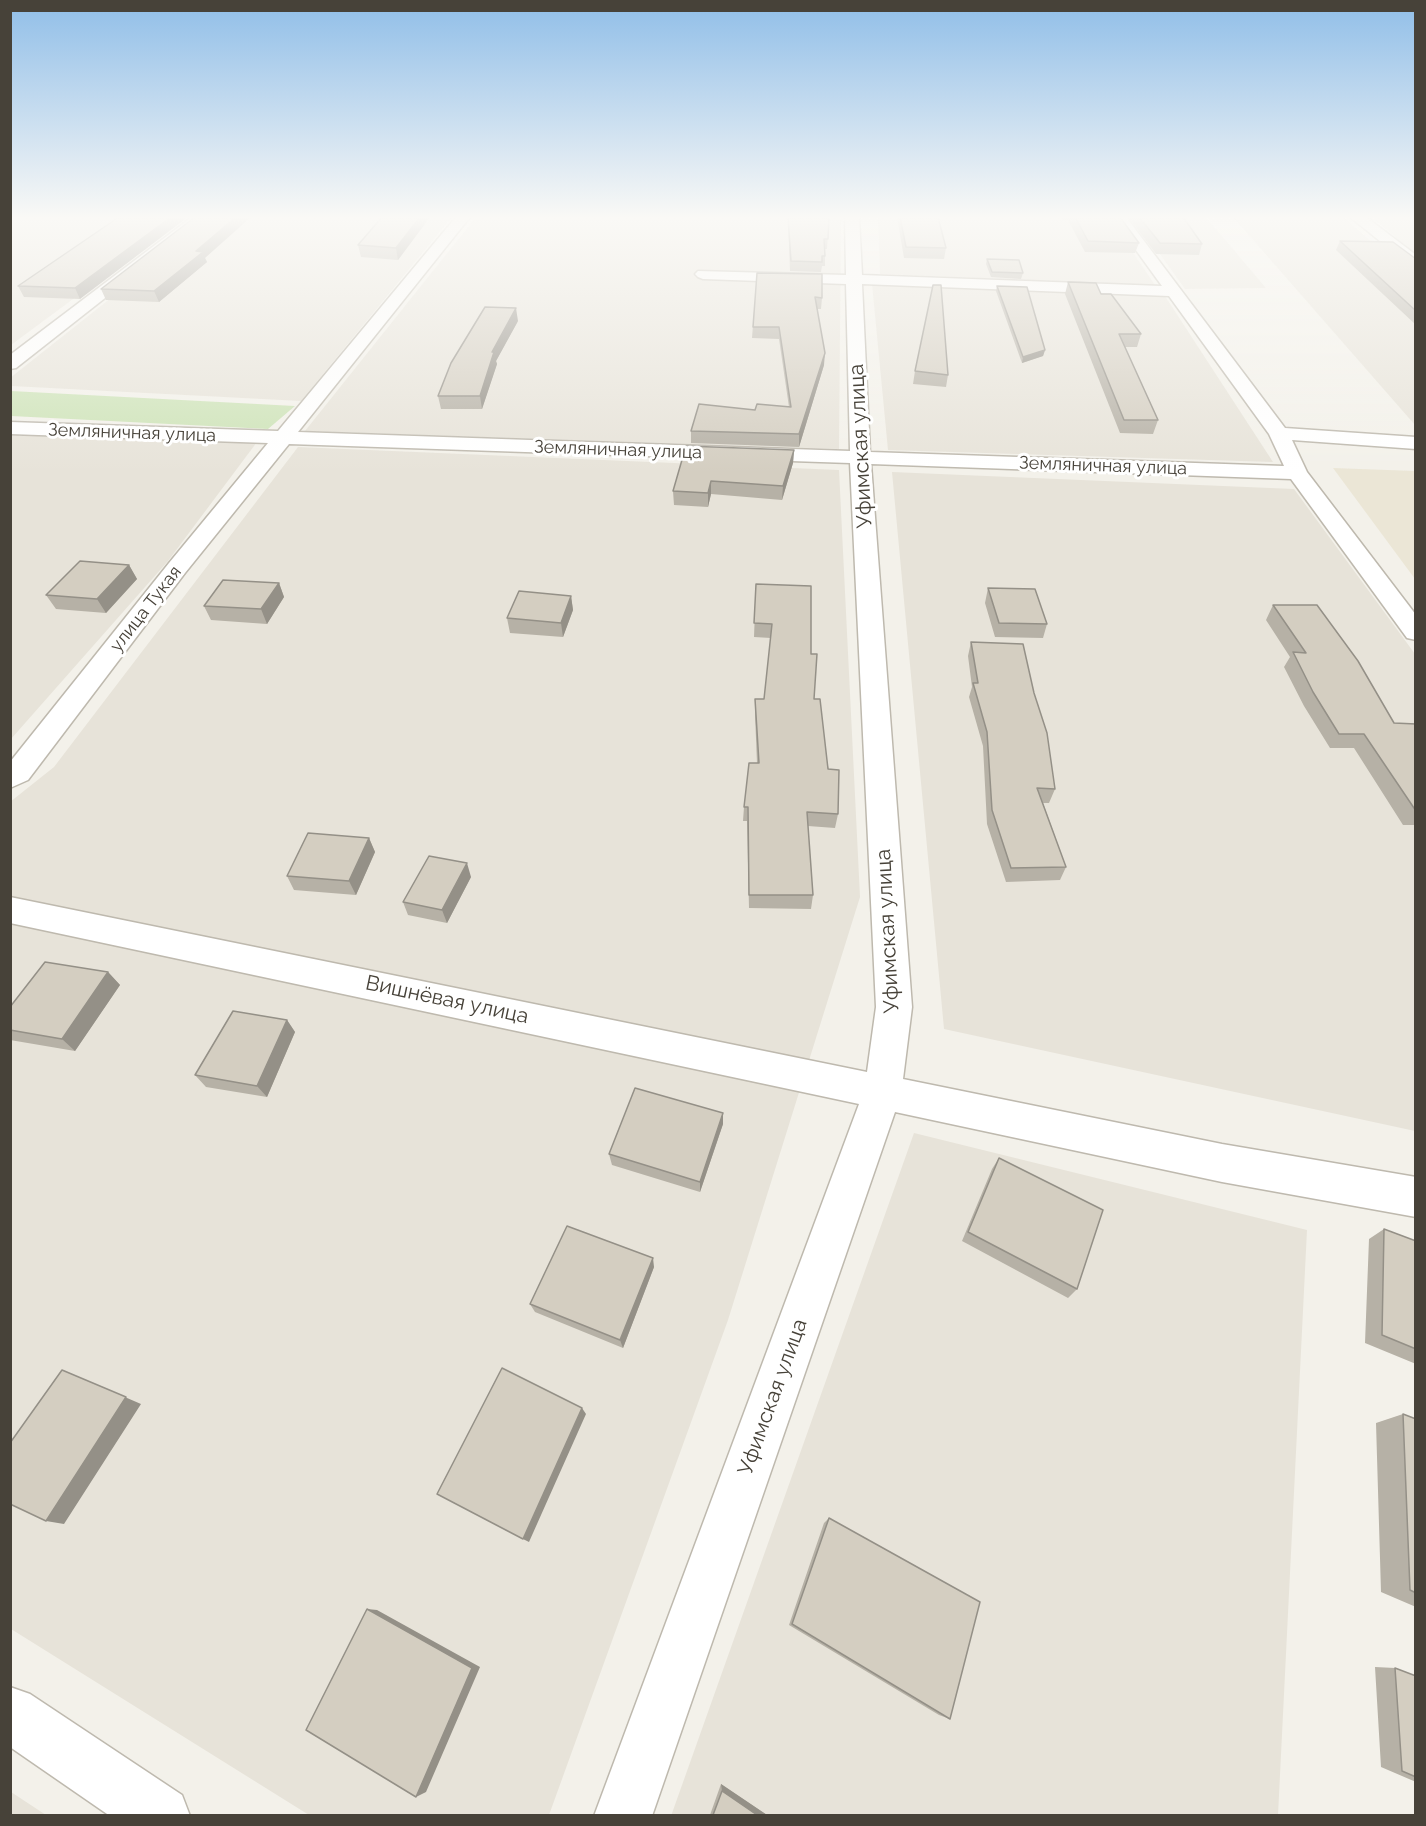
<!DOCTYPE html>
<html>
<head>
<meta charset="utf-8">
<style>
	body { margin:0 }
	#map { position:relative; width:1426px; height:1826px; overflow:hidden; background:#f3f1ea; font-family:Raleway,sans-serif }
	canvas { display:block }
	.frame { position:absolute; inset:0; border:12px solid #474239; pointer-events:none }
</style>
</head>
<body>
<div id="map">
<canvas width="1426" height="1826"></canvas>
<div class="frame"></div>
</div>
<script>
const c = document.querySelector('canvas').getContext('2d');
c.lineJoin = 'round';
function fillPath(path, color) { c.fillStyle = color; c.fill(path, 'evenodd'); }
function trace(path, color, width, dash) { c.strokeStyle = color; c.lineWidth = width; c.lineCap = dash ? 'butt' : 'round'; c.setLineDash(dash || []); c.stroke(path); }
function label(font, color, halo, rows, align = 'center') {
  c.font = font + ' Raleway,sans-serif'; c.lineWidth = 6; c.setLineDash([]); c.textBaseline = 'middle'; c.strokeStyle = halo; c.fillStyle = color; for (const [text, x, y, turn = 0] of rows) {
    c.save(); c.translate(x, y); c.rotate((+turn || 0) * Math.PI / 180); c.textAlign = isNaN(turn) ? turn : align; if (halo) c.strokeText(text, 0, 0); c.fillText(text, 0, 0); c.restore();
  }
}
fillPath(new Path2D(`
	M 11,217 L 184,217 L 11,345 Z
	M 213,217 L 452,217 L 301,401 L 11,386 L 10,378 Z
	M 476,217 L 841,217 L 839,449 L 305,431 Z
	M 878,217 L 1109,217 L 1155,285 L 880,274 Z
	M 1133,217 L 1206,217 L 1266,288 L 1185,289 Z
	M 1233,217 L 1343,217 L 1415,279 L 1415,425 Z
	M 1374,217 L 1415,217 L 1415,254 L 1374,219 Z
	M 872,284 L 1165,296 L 1273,462 L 888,450 Z
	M 11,435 L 257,442 L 168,561 L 11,739 Z
	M 298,447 L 839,470 L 860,897 L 728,1320 L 549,1815 L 309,1815 L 11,1629 L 10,802 L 54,767 Z
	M 892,472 L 1294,489 L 1415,654 L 1415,1131 L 944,1029 Z
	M 914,1133 L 1307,1230 L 1278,1815 L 671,1816 Z
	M 11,1792 L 46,1815 L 11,1815 Z`), '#e7e3d9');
fillPath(new Path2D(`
	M 1333,468 L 1415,471 L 1415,579 Z`), '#ebe6d6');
fillPath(new Path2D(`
	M 10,391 L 11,391 L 295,406 L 268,429 L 11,416 Z`), '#cde3b7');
const street = new Path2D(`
	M 192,217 L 208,217 L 16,368 L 10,369 L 10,355 Z
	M 456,217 L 470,217 L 298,432 L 850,451 L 846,284 L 703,279 L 698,277 L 695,274 L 698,271 L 846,275 L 845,217 L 859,217 L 862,275 L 1162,286 L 1112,217 L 1126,217 L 1285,428 L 1416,437 L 1416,449 L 1292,440 L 1307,472 L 1416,615 L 1416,640 L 1407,638 L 1291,479 L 871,464 L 912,1007 L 903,1079 L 1222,1144 L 1416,1177 L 1416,1217 L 1222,1182 L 895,1112 L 652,1816 L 594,1816 L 859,1104 L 10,923 L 10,897 L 867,1072 L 876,1007 L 850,463 L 289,444 L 185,573 L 28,780 L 10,788 L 10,762 L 169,563 L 268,443 L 10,434 L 10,422 L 278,431 ZM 862,284 L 1169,296 L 1269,434 L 1284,466 L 870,452 Z
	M 1350,217 L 1366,217 L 1416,255 L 1416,267 L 1411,266 Z
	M 10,1687 L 30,1694 L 182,1795 L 190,1816 L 110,1816 L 10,1747 Z`);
trace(street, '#beb9ae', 3);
fillPath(street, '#fff');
fillPath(new Path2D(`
	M 119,217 L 80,299 L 24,297 L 18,286 Z
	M 430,217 L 398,260 L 361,257 L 358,245 Z
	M 788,217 L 829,217 L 827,249 L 825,249 L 825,266 L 822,266 L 821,272 L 790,271 Z
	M 897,217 L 938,217 L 946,248 L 944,259 L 904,258 Z
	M 1062,217 L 1120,217 L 1139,243 L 1135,253 L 1085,252 L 1068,220 L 1063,220 Z
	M 1128,217 L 1183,217 L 1202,244 L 1199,255 L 1156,254 Z
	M 1340,241 L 1416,259 L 1416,325 L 1336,250 Z
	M 205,258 L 207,262 L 159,302 L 106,300 L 101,289 Z
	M 987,259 L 1023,273 L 1021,279 L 991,277 L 986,264 Z
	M 757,273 L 822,298 L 821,309 L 817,309 L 824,365 L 799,447 L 691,443 L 691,431 L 755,410 L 789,407 L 779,339 L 752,338 Z
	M 1068,282 L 1101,294 L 1141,334 L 1137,347 L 1125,347 L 1158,420 L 1153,434 L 1120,433 L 1065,294 Z
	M 997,286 L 1045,350 L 1043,356 L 1022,363 L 996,291 Z
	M 518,321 L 496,361 L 497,364 L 482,409 L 441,409 L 438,396 Z
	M 915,371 L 948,375 L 946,387 L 913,384 Z
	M 794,450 L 793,463 L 782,500 L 711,494 L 708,507 L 674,505 L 673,491 Z
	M 129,565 L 137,579 L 106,613 L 56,609 L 46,595 Z
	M 279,583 L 284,597 L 267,624 L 211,620 L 204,606 Z
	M 756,584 L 811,654 L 814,699 L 838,814 L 835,828 L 808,826 L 813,895 L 811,909 L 749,908 L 747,821 L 743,821 L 744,807 L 757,763 L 755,714 L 755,699 L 764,699 L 771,638 L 754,637 Z
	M 988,588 L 1047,624 L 1043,638 L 995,637 L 985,603 Z
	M 571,596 L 573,610 L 563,637 L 510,633 L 507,618 Z
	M 1273,605 L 1394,723 L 1416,724 L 1416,825 L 1403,825 L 1354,748 L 1330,748 L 1304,706 L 1284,667 L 1290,657 L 1266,620 Z
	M 971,642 L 1055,789 L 1049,803 L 1043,803 L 1066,867 L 1060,880 L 1006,882 L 987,824 L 983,746 L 969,697 L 972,687 L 968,656 Z
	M 369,838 L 375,852 L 356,895 L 294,890 L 287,876 Z
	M 471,877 L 447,923 L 408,915 L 403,902 Z
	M 108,972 L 120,985 L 75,1051 L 10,1040 L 10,1030 Z
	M 287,1020 L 295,1032 L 267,1097 L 206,1087 L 195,1075 Z
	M 723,1113 L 723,1124 L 700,1192 L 612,1165 L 609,1154 Z
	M 999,1158 L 1077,1289 L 1068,1298 L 962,1241 L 992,1169 Z
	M 1384,1229 L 1416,1241 L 1416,1364 L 1365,1343 L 1369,1239 Z
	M 654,1267 L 623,1348 L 535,1312 L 530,1304 Z
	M 1403,1414 L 1416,1419 L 1416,1607 L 1381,1592 L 1376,1423 Z
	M 829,1518 L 950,1719 L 939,1715 L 789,1625 L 824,1523 Z
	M 1375,1667 L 1395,1668 L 1416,1676 L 1416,1782 L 1381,1767 Z
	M 721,1784 L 767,1815 L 710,1815 Z`), '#b6b1a6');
fillPath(new Path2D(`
	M 171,217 L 188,217 L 80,299 L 75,288 Z
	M 236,217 L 251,217 L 205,258 L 207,262 L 159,302 L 154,291 L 196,251 Z
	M 420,217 L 430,217 L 398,260 L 396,248 Z
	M 516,308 L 518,321 L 496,361 L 497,364 L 482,409 L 480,396 L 492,352 Z
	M 1045,350 L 1043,356 L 1022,363 L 1023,357 Z
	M 825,353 L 824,365 L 799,447 L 799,434 Z
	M 794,450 L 793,463 L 782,500 L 783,486 Z
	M 711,481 L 711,494 L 708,507 L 708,493 Z
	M 129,565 L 137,579 L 106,613 L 97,599 Z
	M 279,583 L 284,597 L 267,624 L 261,609 Z
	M 571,596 L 573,610 L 563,637 L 561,623 Z
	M 369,838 L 375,852 L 356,895 L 349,881 Z
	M 467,863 L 471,877 L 447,923 L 442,910 Z
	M 108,972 L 120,985 L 75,1051 L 62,1039 Z
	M 287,1020 L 295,1032 L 267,1097 L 257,1086 Z
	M 723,1113 L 723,1124 L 700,1192 L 700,1182 Z
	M 653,1258 L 654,1267 L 623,1348 L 620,1340 Z
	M 62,1370 L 141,1404 L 64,1524 L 46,1521 Z
	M 582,1408 L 586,1414 L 529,1542 L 523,1539 Z
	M 367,1609 L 377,1610 L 480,1667 L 426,1792 L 416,1797 Z
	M 721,1784 L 767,1815 L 757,1815 L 722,1791 Z`), '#949087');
const building = new Path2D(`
	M 119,217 L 171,217 L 75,288 L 18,286 Z
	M 195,217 L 236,217 L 196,251 L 203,252 L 154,291 L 101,289 Z
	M 382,217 L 420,217 L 396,248 L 358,245 Z
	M 788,217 L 829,217 L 828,239 L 824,239 L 825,256 L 822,256 L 822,262 L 791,261 Z
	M 900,217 L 938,217 L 946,248 L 906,247 Z
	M 1075,217 L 1120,217 L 1139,243 L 1088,241 Z
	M 1139,217 L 1183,217 L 1202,244 L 1160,243 Z
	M 1340,241 L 1393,242 L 1416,259 L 1416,311 Z
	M 987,259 L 1019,260 L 1023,273 L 992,272 Z
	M 757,273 L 822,274 L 822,298 L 815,297 L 825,353 L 799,434 L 691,431 L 699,404 L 755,410 L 757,404 L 791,407 L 779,327 L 753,327 Z
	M 1068,282 L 1096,283 L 1101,294 L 1111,294 L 1141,334 L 1119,334 L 1158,420 L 1124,420 Z
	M 933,285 L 941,285 L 948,375 L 915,371 Z
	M 997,286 L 1027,287 L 1045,350 L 1023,357 Z
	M 485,307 L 516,308 L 492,352 L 494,352 L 480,396 L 438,396 L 451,363 Z
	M 686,446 L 794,450 L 783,486 L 711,481 L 708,493 L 673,491 Z
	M 80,561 L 129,565 L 97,599 L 46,595 Z
	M 223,580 L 279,583 L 261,609 L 204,606 Z
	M 756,584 L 811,586 L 811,654 L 817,654 L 814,699 L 820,699 L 828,769 L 839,770 L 838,814 L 807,812 L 813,895 L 749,895 L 748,807 L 744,807 L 749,763 L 759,763 L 755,699 L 764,699 L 772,624 L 754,623 Z
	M 988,588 L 1035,589 L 1047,624 L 999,623 Z
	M 519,591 L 571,596 L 561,623 L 507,618 Z
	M 1273,605 L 1317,605 L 1358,661 L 1394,723 L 1416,724 L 1416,811 L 1364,734 L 1339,734 L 1313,692 L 1293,652 L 1306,653 Z
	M 971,642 L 1023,644 L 1034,693 L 1047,733 L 1055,789 L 1037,788 L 1066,867 L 1011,868 L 992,810 L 987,732 L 973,683 L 978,683 Z
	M 308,833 L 369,838 L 349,881 L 287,876 Z
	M 429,856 L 467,863 L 442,910 L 403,902 Z
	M 45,962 L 108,972 L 62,1039 L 10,1030 L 10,1007 Z
	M 233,1011 L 287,1020 L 257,1086 L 195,1075 Z
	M 635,1088 L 723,1113 L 700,1182 L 609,1154 Z
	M 999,1158 L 1103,1210 L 1077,1289 L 968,1232 Z
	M 567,1226 L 653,1258 L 620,1340 L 530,1304 Z
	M 1384,1229 L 1416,1241 L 1416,1349 L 1382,1335 Z
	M 502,1368 L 582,1408 L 523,1539 L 437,1494 Z
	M 62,1370 L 126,1397 L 46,1521 L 10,1504 L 10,1443 Z
	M 1403,1414 L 1416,1419 L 1416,1593 L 1410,1590 Z
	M 829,1518 L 980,1602 L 950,1719 L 792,1624 Z
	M 367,1609 L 472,1668 L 416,1797 L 306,1730 Z
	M 1395,1668 L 1416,1676 L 1416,1777 L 1402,1771 Z
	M 722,1791 L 757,1815 L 713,1815 Z`);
fillPath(building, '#d4cec1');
trace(building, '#949087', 1.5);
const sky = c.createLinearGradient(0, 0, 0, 473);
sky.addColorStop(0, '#90bee8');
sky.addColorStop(0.46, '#faf9f6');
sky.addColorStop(1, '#faf9f600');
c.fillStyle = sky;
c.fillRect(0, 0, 1426, 473);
label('18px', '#474239', '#fff', [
	["Земляничная улица",132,433,2],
	["Земляничная улица",618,450,2],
	["Земляничная улица",1103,466,2],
	["улица Тукая",146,609,-52]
]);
label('21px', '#474239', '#fff', [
	["Уфимская улица",861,446,-93],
	["Уфимская улица",888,931,-93],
	["Вишнёвая улица",447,1000,12],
	["Уфимская улица",773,1397,-70]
]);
</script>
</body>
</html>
